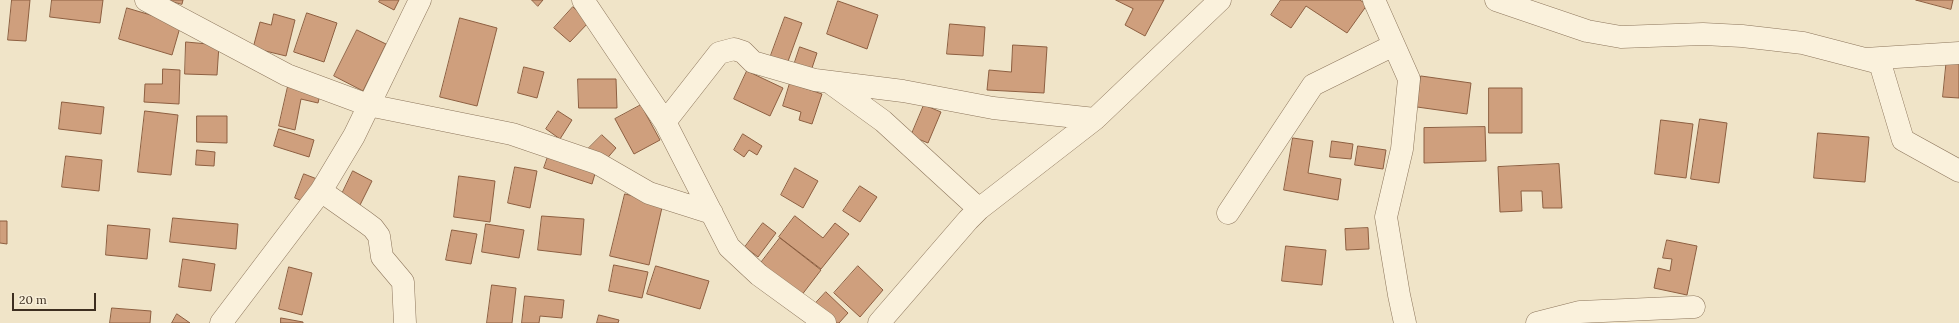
<!DOCTYPE html>
<html>
<head>
<meta charset="utf-8">
<style>
	body { margin:0 }
	#map { position:relative; width:1959px; height:323px; overflow:hidden; background:#f0e4c8; font-family:Lora,serif }
	canvas { display:block }
	.scale { position:absolute; left:12px; top:293px; width:84px; height:18px; box-sizing:border-box; border:2px solid #3d2e20; border-top:0; padding-left:5px; font-size:12px; line-height:14px; white-space:nowrap; color:#3d2e20; -webkit-text-stroke:3px #f7eed8; paint-order:stroke }
</style>
</head>
<body>
<div id="map">
<canvas width="1959" height="323"></canvas>
<div class="scale">20 m</div>
</div>
<script>
const c = document.querySelector('canvas').getContext('2d');
c.lineJoin = 'round';
function fillPath(path, color) { c.fillStyle = color; c.fill(path, 'evenodd'); }
function trace(path, color, width, dash) { c.strokeStyle = color; c.lineWidth = width; c.lineCap = dash ? 'butt' : 'round'; c.setLineDash(dash || []); c.stroke(path); }
const building = new Path2D(`
	M 12,0 L 30,0 L 26,41 L 8,40 Z
	M 52,0 L 103,0 L 100,23 L 50,17 Z
	M 167,0 L 183,0 L 182,4 Z
	M 380,0 L 399,0 L 394,10 L 379,2 Z
	M 532,0 L 543,0 L 538,6 Z
	M 1116,0 L 1164,0 L 1145,36 L 1125,25 L 1133,9 Z
	M 1281,0 L 1360,0 L 1367,5 L 1347,33 L 1306,6 L 1291,28 L 1271,15 Z
	M 1916,0 L 1953,0 L 1951,9 Z
	M 838,1 L 878,15 L 867,49 L 827,34 Z
	M 573,7 L 589,22 L 570,42 L 554,28 Z
	M 127,8 L 181,24 L 172,55 L 119,39 Z
	M 307,13 L 337,23 L 324,62 L 294,52 Z
	M 274,14 L 295,20 L 286,56 L 253,48 L 260,22 L 271,25 Z
	M 785,17 L 802,23 L 787,64 L 770,58 Z
	M 460,18 L 497,28 L 477,106 L 440,97 Z
	M 950,24 L 985,27 L 983,56 L 947,54 Z
	M 357,30 L 386,44 L 363,91 L 334,76 Z
	M 186,42 L 219,45 L 217,75 L 185,74 Z
	M 1013,45 L 1047,47 L 1044,93 L 987,90 L 989,70 L 1011,72 Z
	M 800,47 L 817,53 L 811,71 L 794,65 Z
	M 1947,57 L 1959,58 L 1959,98 L 1943,97 Z
	M 524,67 L 544,72 L 537,98 L 518,93 Z
	M 163,69 L 180,70 L 179,104 L 144,102 L 145,84 L 162,84 Z
	M 747,71 L 783,88 L 770,116 L 734,99 Z
	M 1421,76 L 1471,83 L 1467,114 L 1417,107 Z
	M 578,79 L 616,79 L 617,108 L 579,108 Z
	M 289,82 L 321,90 L 318,103 L 301,99 L 295,130 L 279,126 Z
	M 790,83 L 822,94 L 812,124 L 799,120 L 801,112 L 783,106 Z
	M 1489,88 L 1522,88 L 1522,133 L 1489,133 Z
	M 62,102 L 104,107 L 101,134 L 59,129 Z
	M 641,105 L 660,140 L 634,154 L 615,119 Z
	M 924,105 L 941,112 L 928,143 L 911,136 Z
	M 145,111 L 178,115 L 171,175 L 138,172 Z
	M 558,111 L 572,120 L 560,139 L 546,129 Z
	M 197,116 L 227,116 L 227,143 L 197,142 Z
	M 1700,119 L 1727,123 L 1719,183 L 1691,179 Z
	M 1661,120 L 1693,124 L 1686,178 L 1655,174 Z
	M 1485,127 L 1486,161 L 1424,163 L 1424,128 Z
	M 279,129 L 314,140 L 309,157 L 274,146 Z
	M 1818,133 L 1869,137 L 1865,182 L 1814,178 Z
	M 743,134 L 762,146 L 757,155 L 749,150 L 744,157 L 734,150 Z
	M 602,135 L 616,148 L 604,162 L 589,148 Z
	M 1293,138 L 1313,141 L 1308,173 L 1341,179 L 1338,200 L 1284,190 Z
	M 1332,141 L 1353,144 L 1351,159 L 1330,157 Z
	M 1358,146 L 1386,150 L 1383,169 L 1355,165 Z
	M 197,150 L 215,152 L 214,166 L 196,165 Z
	M 550,151 L 597,167 L 592,184 L 544,168 Z
	M 66,156 L 102,160 L 99,191 L 62,187 Z
	M 1559,164 L 1562,208 L 1543,208 L 1542,191 L 1521,191 L 1522,211 L 1500,212 L 1498,167 Z
	M 515,167 L 537,171 L 530,208 L 508,203 Z
	M 795,168 L 818,181 L 803,208 L 781,195 Z
	M 353,171 L 372,181 L 360,205 L 341,196 Z
	M 304,174 L 317,179 L 307,203 L 295,198 Z
	M 459,176 L 495,181 L 490,222 L 454,217 Z
	M 860,186 L 877,197 L 860,222 L 843,211 Z
	M 625,194 L 663,203 L 649,265 L 610,256 Z
	M 542,216 L 584,219 L 581,255 L 538,250 Z
	M 795,216 L 823,238 L 835,223 L 849,234 L 821,269 L 779,237 Z
	M 173,218 L 238,224 L 236,249 L 170,242 Z
	M 0,221 L 7,221 L 7,244 L 0,243 Z
	M 763,223 L 776,233 L 758,257 L 745,247 Z
	M 486,224 L 524,230 L 519,258 L 482,252 Z
	M 108,225 L 150,229 L 147,259 L 106,255 Z
	M 1368,228 L 1369,249 L 1346,250 L 1345,229 Z
	M 452,230 L 477,234 L 471,264 L 446,260 Z
	M 780,238 L 821,270 L 801,296 L 760,264 Z
	M 1667,240 L 1697,246 L 1687,295 L 1654,288 L 1658,268 L 1670,271 L 1672,259 L 1663,258 Z
	M 1286,246 L 1326,250 L 1322,285 L 1282,281 Z
	M 183,259 L 215,264 L 211,291 L 179,287 Z
	M 614,265 L 648,272 L 642,298 L 609,291 Z
	M 656,266 L 709,281 L 700,309 L 647,294 Z
	M 858,266 L 883,290 L 860,317 L 834,293 Z
	M 289,267 L 312,273 L 302,315 L 279,309 Z
	M 492,285 L 516,288 L 512,323 L 487,323 Z
	M 826,292 L 848,313 L 839,323 L 834,323 L 814,305 Z
	M 525,296 L 564,300 L 562,318 L 540,316 L 539,323 L 522,323 Z
	M 112,308 L 151,311 L 150,323 L 110,323 Z
	M 177,314 L 190,323 L 172,323 Z
	M 599,315 L 619,320 L 618,323 L 597,323 Z
	M 281,318 L 303,322 L 303,323 L 281,323 Z`);
fillPath(building, '#cf9f7d');
trace(building, '#8d5f41', 1);
const minor = new Path2D(`
	M 146,0 L 287,75 L 368,105 L 512,134 L 597,163 L 649,193 L 712,213
	M 583,0 L 665,122 L 729,247 L 759,275 L 825,323
	M 1374,0 L 1409,79 L 1402,149 L 1386,217 L 1399,295 L 1405,323
	M 1496,0 L 1587,31 L 1621,37 L 1703,34 L 1742,36 L 1803,43 L 1880,63 L 1903,140 L 1959,171
	M 1865,59 L 1959,53
	M 832,84 L 883,121 L 979,209
	M 665,122 L 719,53 L 734,49 L 743,52 L 753,62 L 815,80 L 903,91 L 993,108 L 1095,119
	M 321,191 L 365,222 L 373,228 L 379,236 L 382,257 L 403,282 L 405,323
	M 1228,213 L 1313,85 L 1394,45
	M 221,323 L 321,191 L 354,136 L 420,0
	M 879,323 L 968,220 L 979,209 L 1095,119 L 1220,0
	M 1537,323 L 1580,312 L 1694,307`);
trace(minor, '#8d765c', 23);
trace(minor, '#faf1dc', 22);
</script>
</body>
</html>
